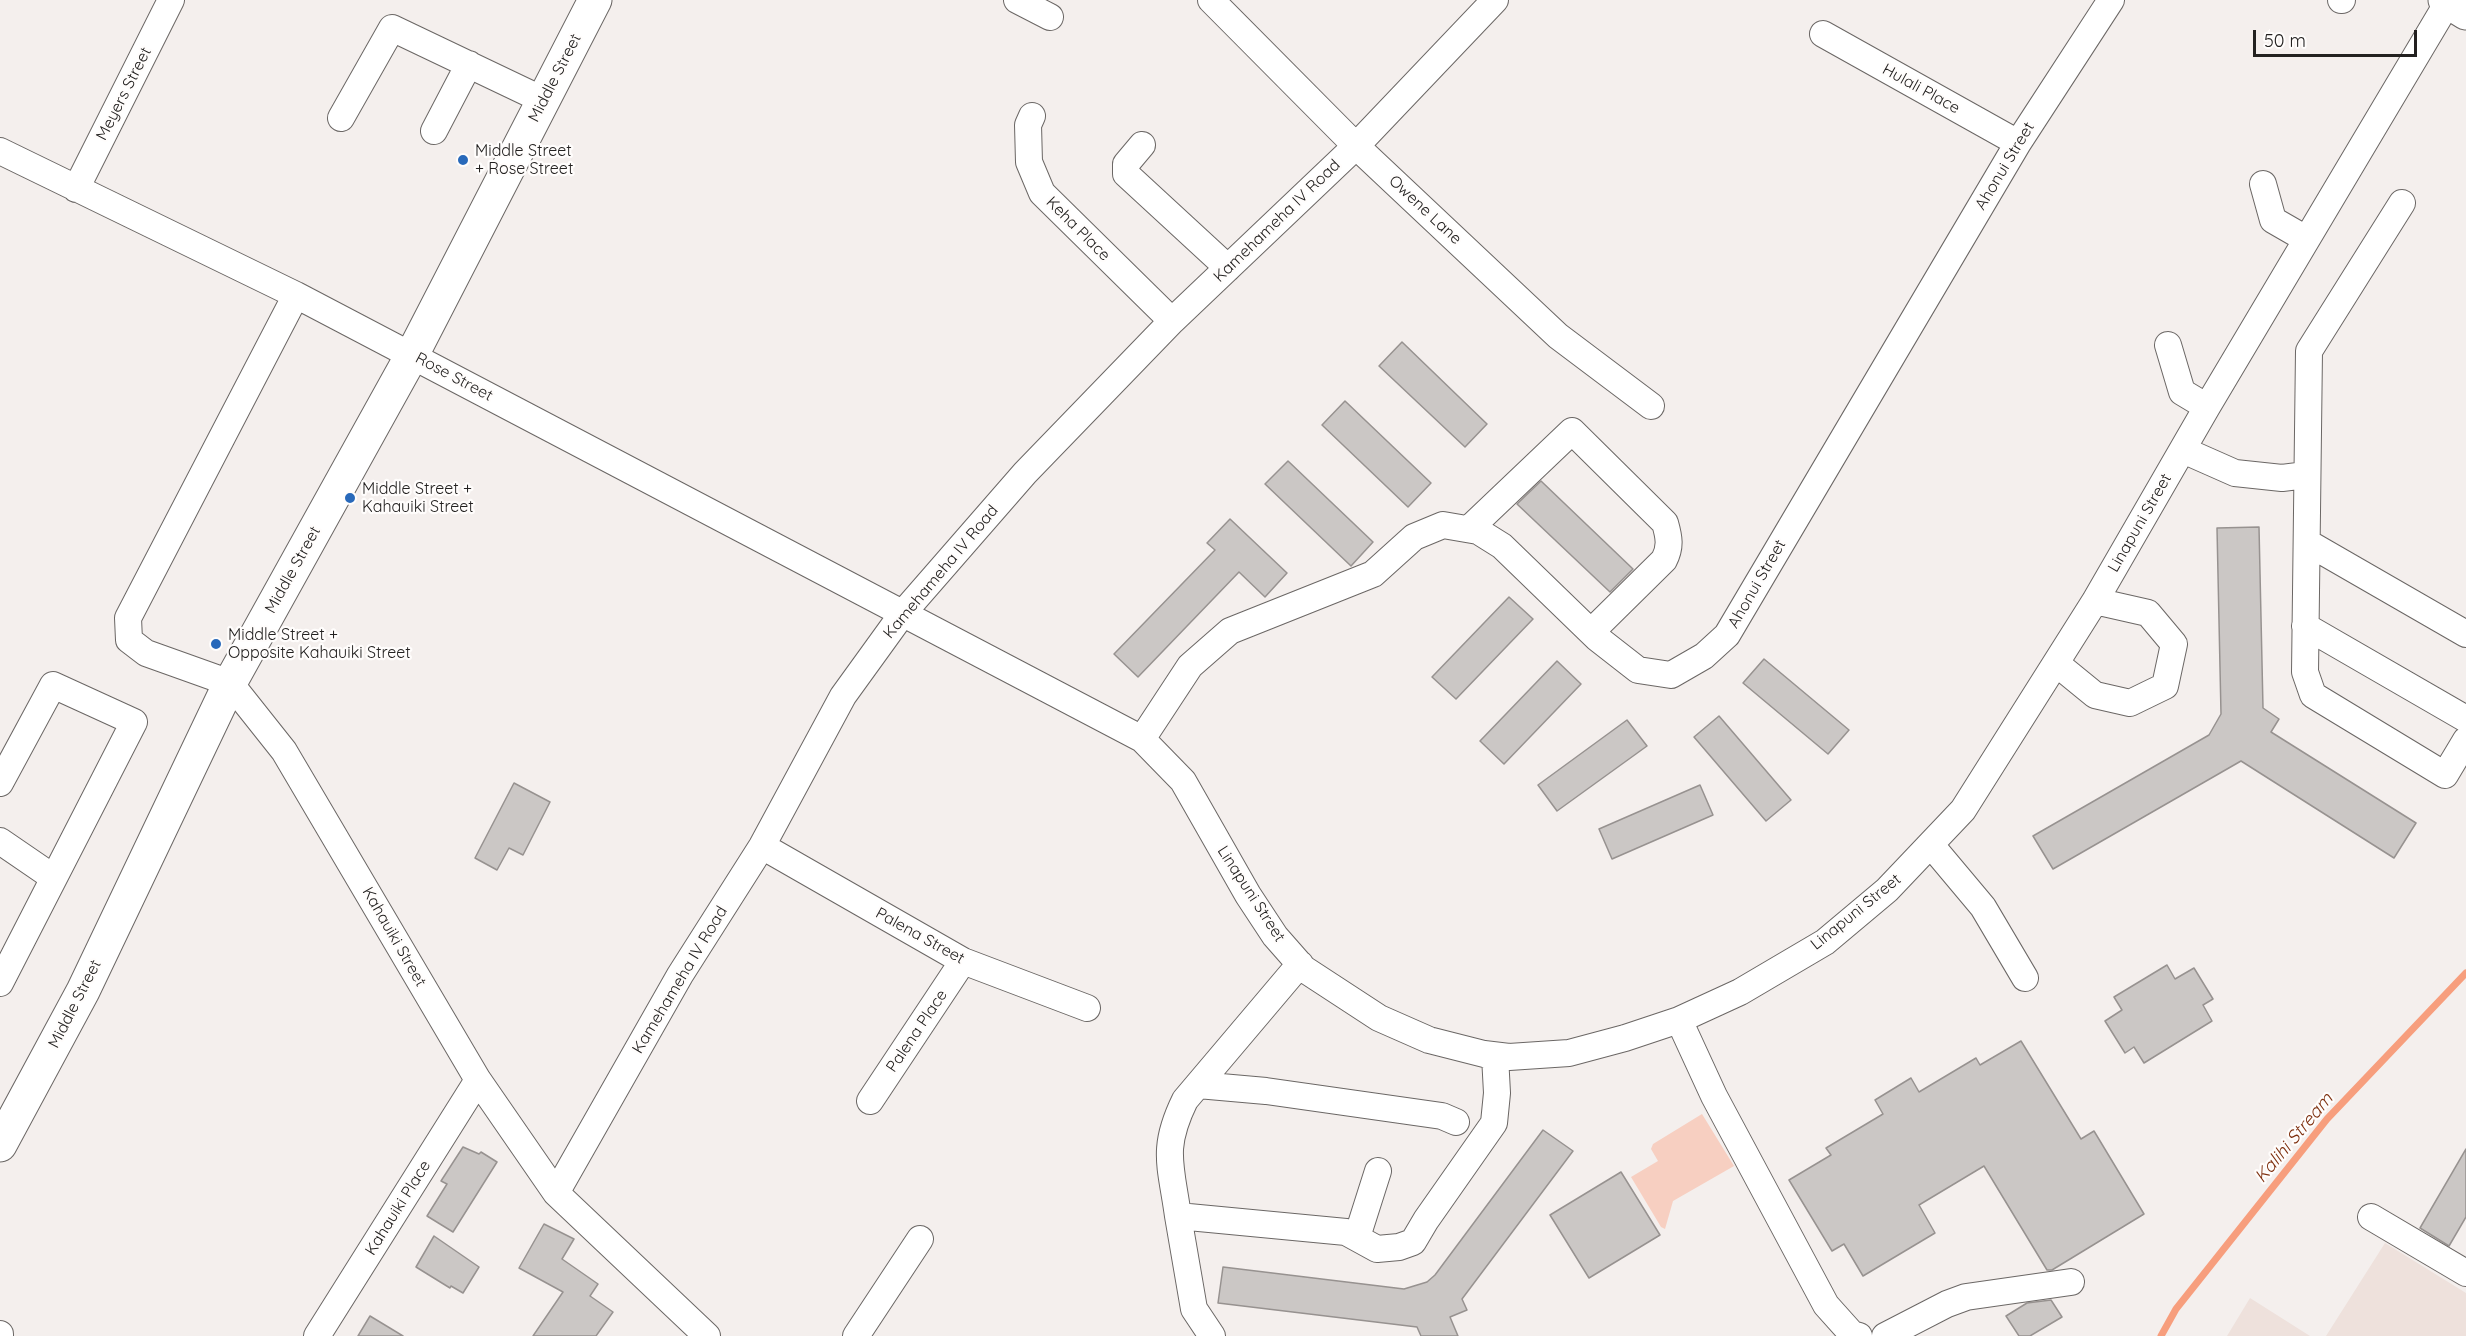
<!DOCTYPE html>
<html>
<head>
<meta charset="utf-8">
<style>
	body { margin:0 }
	#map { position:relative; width:2466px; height:1336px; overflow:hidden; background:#f4efed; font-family:Quicksand,sans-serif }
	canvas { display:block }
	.scale { position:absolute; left:2253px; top:30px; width:164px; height:27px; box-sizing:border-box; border:3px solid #232120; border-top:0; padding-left:8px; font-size:18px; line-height:21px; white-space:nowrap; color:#232120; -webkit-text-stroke:4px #fffdfc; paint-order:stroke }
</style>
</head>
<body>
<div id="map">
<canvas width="2466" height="1336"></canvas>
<div class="scale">50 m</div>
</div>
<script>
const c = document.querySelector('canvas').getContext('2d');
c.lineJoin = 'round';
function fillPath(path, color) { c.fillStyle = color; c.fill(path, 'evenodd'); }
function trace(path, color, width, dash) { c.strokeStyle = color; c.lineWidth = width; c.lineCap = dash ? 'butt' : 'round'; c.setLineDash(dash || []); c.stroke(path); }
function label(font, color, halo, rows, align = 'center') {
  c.font = font + ' Quicksand,sans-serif'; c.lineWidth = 4.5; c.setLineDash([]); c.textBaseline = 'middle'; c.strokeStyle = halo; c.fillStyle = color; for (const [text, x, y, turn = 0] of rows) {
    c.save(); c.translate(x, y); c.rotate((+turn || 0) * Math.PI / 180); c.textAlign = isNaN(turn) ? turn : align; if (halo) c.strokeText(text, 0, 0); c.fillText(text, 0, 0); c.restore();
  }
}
fillPath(new Path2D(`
	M 2385,1243 L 2466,1293 L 2466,1336 L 2326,1336 Z
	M 2250,1298 L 2310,1336 L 2227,1336 Z`), '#eee1dc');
fillPath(new Path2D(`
	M 1702,1114 L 1734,1166 L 1673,1201 L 1665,1229 L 1661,1227 L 1631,1177 L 1658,1161 L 1651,1149 L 1653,1144 Z`), '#f7cfc1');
trace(new Path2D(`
	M 2161,1336 L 2176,1309 L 2327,1119 L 2466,973`), '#f79e7d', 7);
const building = new Path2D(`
	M 1402,342 L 1487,424 L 1465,447 L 1379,366 Z
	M 1345,401 L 1431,483 L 1408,507 L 1322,425 Z
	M 1288,461 L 1373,542 L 1351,566 L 1265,484 Z
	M 1541,481 L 1633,569 L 1610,592 L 1517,504 Z
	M 1230,519 L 1287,573 L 1265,597 L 1239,572 L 1138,677 L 1114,654 L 1215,550 L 1207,543 Z
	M 2259,527 L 2263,708 L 2279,719 L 2271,732 L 2416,823 L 2394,858 L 2241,761 L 2053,869 L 2033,836 L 2209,735 L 2221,714 L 2217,528 Z
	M 1509,597 L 1533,619 L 1456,699 L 1432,677 Z
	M 1764,659 L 1849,730 L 1828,754 L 1743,683 Z
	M 1557,661 L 1581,684 L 1504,764 L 1480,741 Z
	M 1719,716 L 1791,800 L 1766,821 L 1694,737 Z
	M 1627,720 L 1647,746 L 1557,811 L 1538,785 Z
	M 514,783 L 550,802 L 523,855 L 509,848 L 497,870 L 475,858 Z
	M 1700,785 L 1713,815 L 1612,859 L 1599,829 Z
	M 2167,965 L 2175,979 L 2194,968 L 2213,999 L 2203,1005 L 2212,1021 L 2144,1063 L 2134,1047 L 2125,1053 L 2105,1021 L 2122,1010 L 2114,997 Z
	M 2021,1041 L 2081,1139 L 2094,1131 L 2144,1214 L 2052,1270 L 2047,1270 L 1984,1166 L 1919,1205 L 1935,1233 L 1863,1276 L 1844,1244 L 1832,1251 L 1789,1180 L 1831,1155 L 1826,1148 L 1883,1114 L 1875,1100 L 1911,1078 L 1919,1092 L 1976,1058 L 1980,1065 Z
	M 1543,1130 L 1573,1151 L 1462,1299 L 1467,1310 L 1450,1317 L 1458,1336 L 1421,1336 L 1417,1327 L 1218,1303 L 1223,1267 L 1404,1289 L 1427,1282 L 1435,1275 Z
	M 463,1147 L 479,1154 L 481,1152 L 497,1162 L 453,1232 L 427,1216 L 447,1184 L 441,1181 Z
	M 2466,1149 L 2466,1217 L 2449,1246 L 2420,1228 Z
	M 1621,1172 L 1660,1235 L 1589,1278 L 1550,1215 Z
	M 544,1224 L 574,1239 L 562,1259 L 598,1284 L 590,1296 L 613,1312 L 596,1336 L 533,1336 L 563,1292 L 519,1268 Z
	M 434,1236 L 479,1267 L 463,1293 L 451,1286 L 450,1288 L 416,1267 Z
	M 2051,1300 L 2062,1317 L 2030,1336 L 2019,1336 L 2006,1316 L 2027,1303 Z
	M 370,1316 L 403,1336 L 358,1336 Z`);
fillPath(building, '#cbc7c5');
trace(building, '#979290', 1.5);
const minor = new Path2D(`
	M 1017,0 L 1050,17
	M 1211,0 L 1356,146 L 1558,336 L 1651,406
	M 2341,0 L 2342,0
	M 1823,34 L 2018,143
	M 1032,116 L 1028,125 L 1029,162 L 1042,193 L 1172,321
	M 341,118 L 392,28 L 543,100
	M 434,131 L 469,64
	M 1142,145 L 1126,164 L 1126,174 L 1228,268
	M 0,151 L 296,295 L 1142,739 L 1183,781 L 1248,895 L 1275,936 L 1304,969 L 1379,1018 L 1429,1040 L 1484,1054 L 1509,1057 L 1569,1053 L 1625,1038 L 1679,1020 L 1740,992 L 1825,942 L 1887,890 L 1963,810 L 2095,601 L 2207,407 L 2448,2
	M 2263,184 L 2273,220 L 2306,239
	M 76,189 L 171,0
	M 2402,203 L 2309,351 L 2305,672 L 2313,695 L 2445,775 L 2466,740
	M 296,295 L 128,618 L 129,640 L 146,653 L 230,683 L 284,751 L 478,1080 L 556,1193 L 707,1336
	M 2168,345 L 2182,392 L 2207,407
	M 2183,450 L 2235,473 L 2282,478 L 2306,475
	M 1469,529 L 1572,431 L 1665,523 C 1669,537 1671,547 1664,560 L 1591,632
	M 2308,543 L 2466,634
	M 2305,626 L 2466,719
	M 2057,664 L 2095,695 L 2130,703 L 2165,686 L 2174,644 L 2148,613 L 2095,601
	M 1142,739 L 1190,666 L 1230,631 L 1373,574 L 1414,537 L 1443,525 L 1478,531 L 1502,546 L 1597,638 L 1638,670 L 1671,675 L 1704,656 L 1727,635 L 2018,143 L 2111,0
	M 0,783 L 53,685 L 134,722 L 0,983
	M 0,841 L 54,878
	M 1931,845 L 1983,907 L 2025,978
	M 762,846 L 963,961 L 1087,1008
	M 1300,964 L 1185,1100 C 1161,1149 1171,1165 1178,1216 L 1346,1232 L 1377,1249 L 1399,1247 L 1413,1242 L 1426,1220 L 1494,1123 L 1497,1093 L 1495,1056
	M 1679,1020 L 1714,1096 L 1826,1305 L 1852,1334 L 1859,1336
	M 1198,1085 L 1266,1091 L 1442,1116 L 1456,1122
	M 870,1101 L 963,961
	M 556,1193 L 680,975 L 762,846 L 843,696 L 903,613 L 1025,473 L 1172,321 L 1356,146 L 1495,0
	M 1178,1216 L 1194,1309 L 1212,1336
	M 2371,1217 L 2466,1273
	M 1357,1237 L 1378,1171
	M 0,1334 L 0,1335
	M 317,1336 L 478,1080
	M 856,1336 L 920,1239
	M 1885,1336 L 1947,1304 L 1966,1297 L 2071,1282`);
const major = new Path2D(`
	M 2445,0 L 2466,13
	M 0,1145 L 83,991 L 230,683 L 412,355 L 595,0`);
trace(minor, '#6b6765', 28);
trace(major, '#6b6765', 35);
trace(minor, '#fff', 26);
trace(major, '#fff', 33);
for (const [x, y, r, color] of [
	[463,160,6,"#2869ba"],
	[350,498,6,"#2869ba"],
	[216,644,6,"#2869ba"]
]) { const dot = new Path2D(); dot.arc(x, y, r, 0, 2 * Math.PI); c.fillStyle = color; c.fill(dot); trace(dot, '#fffdfc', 2); }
label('16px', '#232120', '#fffdfc', [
	["Middle Street",555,78,-63],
	["Hulali Place",1921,89,29],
	["Meyers Street",124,94,-63],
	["Ahonui Street",2005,166,-59],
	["Owene Lane",1425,210,43],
	["Kamehameha IV Road",1277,221,-44],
	["Keha Place",1078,229,45],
	["Rose Street",454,377,28],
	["Linapuni Street",2140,523,-60],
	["Middle Street",293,570,-61],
	["Kamehameha IV Road",941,572,-50],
	["Ahonui Street",1757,584,-60],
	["Linapuni Street",1251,894,57],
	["Linapuni Street",1856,912,-39],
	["Palena Street",920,936,29],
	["Kahauiki Street",394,937,60],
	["Kamehameha IV Road",680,980,-59],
	["Middle Street",75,1004,-63],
	["Palena Place",917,1031,-56],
	["Kahauiki Place",398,1208,-58]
]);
label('16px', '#232120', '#fffdfc', [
	["Middle Street",475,151],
	["+ Rose Street",475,169],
	["Middle Street +",362,489],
	["Kahauiki Street",362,507],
	["Middle Street +",228,635],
	["Opposite Kahauiki Street",228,653]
], 'left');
label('italic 18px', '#7e300f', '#fffdfc', [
	["Kalihi Stream",2294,1138,-50]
]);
</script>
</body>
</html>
